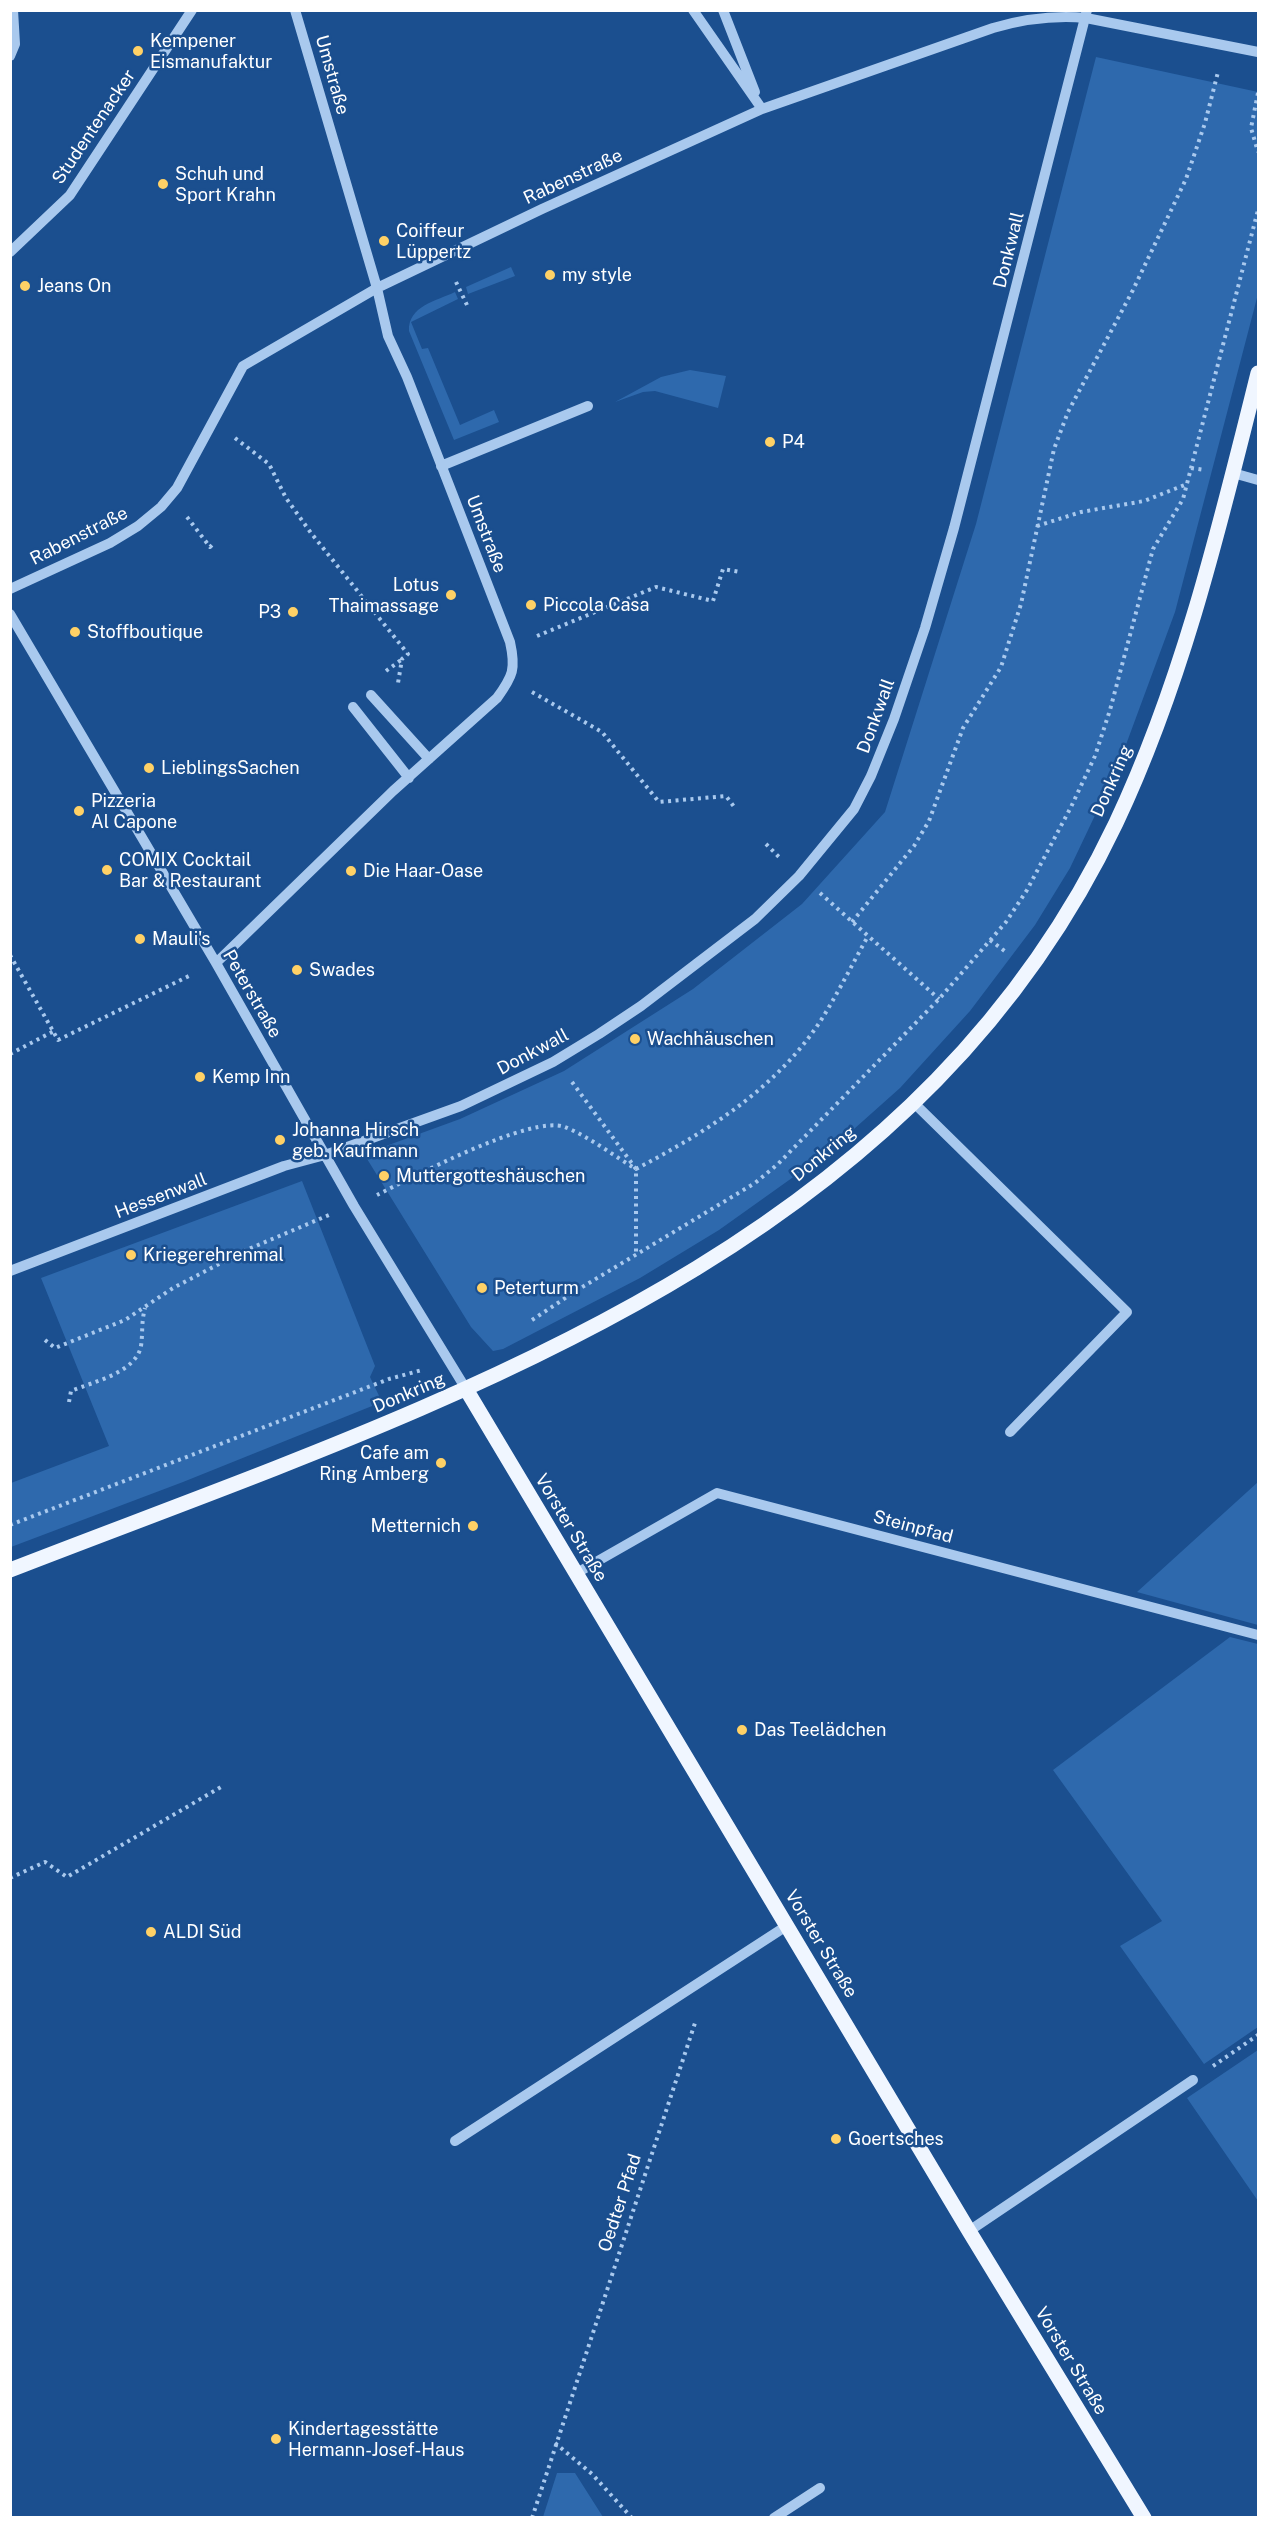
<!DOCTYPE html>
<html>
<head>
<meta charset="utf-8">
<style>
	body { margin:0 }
	#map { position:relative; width:1269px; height:2528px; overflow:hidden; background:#1b4f8f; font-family:"Public Sans",sans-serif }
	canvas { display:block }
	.frame { position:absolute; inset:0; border:12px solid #fff; pointer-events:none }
</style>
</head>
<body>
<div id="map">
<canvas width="1269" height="2528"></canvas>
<div class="frame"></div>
</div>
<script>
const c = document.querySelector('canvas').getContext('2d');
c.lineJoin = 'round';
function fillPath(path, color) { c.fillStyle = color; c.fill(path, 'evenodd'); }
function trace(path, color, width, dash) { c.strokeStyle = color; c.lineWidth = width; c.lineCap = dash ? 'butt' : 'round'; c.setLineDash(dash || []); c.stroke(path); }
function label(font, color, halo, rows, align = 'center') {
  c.font = font + ' "Public Sans",sans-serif'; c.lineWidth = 5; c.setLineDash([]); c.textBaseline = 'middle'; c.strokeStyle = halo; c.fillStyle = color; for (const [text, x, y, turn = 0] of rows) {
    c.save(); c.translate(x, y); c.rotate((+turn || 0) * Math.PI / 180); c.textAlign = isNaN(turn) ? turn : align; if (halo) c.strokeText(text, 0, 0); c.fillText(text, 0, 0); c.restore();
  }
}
fillPath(new Path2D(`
	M 1096,57 L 1258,92 L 1258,294 L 1175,612 L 1117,769 L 1070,868 L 1035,925 L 970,1011 L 900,1088 L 854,1129 L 806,1168 L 719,1230 L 640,1278 L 503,1349 L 493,1351 L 471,1327 L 364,1154 L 460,1119 L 564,1071 L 693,989 L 802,904 L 885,812 L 976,524 Z
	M 511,267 L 515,276 L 468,294 L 466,287 Z
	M 455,292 L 458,299 L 411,322 L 422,349 L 428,348 L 460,425 L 494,410 L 499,422 L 454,440 L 409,331 C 408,306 436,301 455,292 Z
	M 690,370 L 726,376 L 718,408 L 655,391 L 643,392 L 615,402 L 661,377 Z
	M 302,1181 L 375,1366 L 370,1377 L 382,1402 L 183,1482 L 11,1547 L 11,1483 L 109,1446 L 41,1278 Z
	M 1258,1482 L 1258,1625 L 1137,1592 Z
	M 1230,1637 L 1258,1644 L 1258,2027 L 1204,2064 L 1120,1946 L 1162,1921 L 1053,1770 Z
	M 1258,2050 L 1258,2201 L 1187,2098 Z
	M 557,2473 L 575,2473 L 603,2517 L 543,2517 Z`), '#2e69ad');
trace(new Path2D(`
	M 1258,93 L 1251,128 L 1258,152
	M 456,282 L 467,305
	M 235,438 L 269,464 L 286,498 L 311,533 L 408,654 L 402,659 L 398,683
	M 1191,468 L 1205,470
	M 187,517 L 210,547 L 213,544
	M 1037,526 L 1081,512 L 1144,501 L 1187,484
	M 537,636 L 656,587 L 713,601 L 723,569 L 740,572
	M 386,671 L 401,660
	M 532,692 L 602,732 L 659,802 L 726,796 L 735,808
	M 766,844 L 779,857
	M 820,893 L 939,999
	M 852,922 L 914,846 L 929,821 L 963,728 L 1001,667 L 1021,604 L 1054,449 L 1068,412 L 1133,290 L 1186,179 L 1205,123 L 1218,72
	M 990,940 L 1006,952
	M 10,955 L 58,1040 L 191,975
	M 10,1054 L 54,1031
	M 572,1082 L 636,1169 L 636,1255
	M 377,1195 C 411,1178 532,1114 565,1127 C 588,1136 614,1156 636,1169 C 708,1131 779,1087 823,1017 C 839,991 853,963 868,936
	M 532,1320 L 579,1289 L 755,1183 L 778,1164 L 939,999 L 1006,922 L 1027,890 L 1071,807 L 1095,756 L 1110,710 L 1153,549 L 1183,499 L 1258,210
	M 45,1340 L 55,1348 L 125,1320 L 173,1288 L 244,1251 L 329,1215
	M 69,1402 L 71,1391 C 92,1382 136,1373 141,1346 C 143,1333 141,1323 145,1308
	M 10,1525 L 389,1379 L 422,1370
	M 10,1878 L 45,1862 L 67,1877 L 221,1787
	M 1213,2066 L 1258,2035
	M 555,2443 L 592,2474 L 632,2518
	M 532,2518 L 696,2020`), '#a9c9ee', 4, [3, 4.5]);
trace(new Path2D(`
	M 693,10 L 762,109
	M 723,10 L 755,92
	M 10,56 L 15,44 L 13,10
	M 10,252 L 70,195 L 192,10
	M 441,466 L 588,406
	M 1233,473 L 1258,480
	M 10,589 L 110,543 L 138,526 L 161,507 L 177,488 L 243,366 L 377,288 L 542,209 L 762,109 L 993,28 C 1024,19 1053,15 1086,18 L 1258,52
	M 10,614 L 216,963 L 354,1206 L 466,1389
	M 371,695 L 429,759
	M 353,707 L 409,778
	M 216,963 L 393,791 L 497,698 C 513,676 516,669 510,642 L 407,377 L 388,336 L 377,288 L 295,10
	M 914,1103 L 1127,1312 L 1010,1432
	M 10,1271 L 284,1166 L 325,1155 L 461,1106 L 553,1062 L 599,1034 L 641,1006 L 755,919 L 799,876 L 854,809 L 871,776 L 894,719 L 925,628 L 954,528 L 1087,10
	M 575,1574 L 717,1493 L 1258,1635
	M 455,2141 L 788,1925
	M 969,2231 L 1193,2080
	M 774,2518 L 820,2488`), '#a9c9ee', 10);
trace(new Path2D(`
	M 466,1389 L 969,2231 L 1144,2518
	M 10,1570 C 429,1407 907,1263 1116,823 C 1183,681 1220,525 1258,373`), '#f0f6ff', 15);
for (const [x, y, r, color] of [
	[138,51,6,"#ffd166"],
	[163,184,6,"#ffd166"],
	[384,241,6,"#ffd166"],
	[550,275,6,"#ffd166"],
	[25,286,6,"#ffd166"],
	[770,442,6,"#ffd166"],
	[451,595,6,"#ffd166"],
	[531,605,6,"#ffd166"],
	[293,612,6,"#ffd166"],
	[75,632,6,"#ffd166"],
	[149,768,6,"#ffd166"],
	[79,811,6,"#ffd166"],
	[107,870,6,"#ffd166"],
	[351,871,6,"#ffd166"],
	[140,939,6,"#ffd166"],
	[297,970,6,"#ffd166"],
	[635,1039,6,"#ffd166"],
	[200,1077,6,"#ffd166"],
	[280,1140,6,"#ffd166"],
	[384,1176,6,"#ffd166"],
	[131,1255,6,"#ffd166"],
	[482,1288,6,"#ffd166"],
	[441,1463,6,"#ffd166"],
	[473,1526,6,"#ffd166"],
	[742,1730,6,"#ffd166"],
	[151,1932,6,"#ffd166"],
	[836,2139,6,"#ffd166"],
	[276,2439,6,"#ffd166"]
]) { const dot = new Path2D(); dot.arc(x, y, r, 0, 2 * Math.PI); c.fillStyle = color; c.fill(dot); trace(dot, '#1b4f8f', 2); }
label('18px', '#fff', '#1b4f8f', [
	["Kempener",150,41],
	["Eismanufaktur",150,62],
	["Schuh und",175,174],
	["Sport Krahn",175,195],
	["Coiffeur",396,231],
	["Lüppertz",396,252],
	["my style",562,275],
	["Jeans On",37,286],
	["P4",782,442],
	["Lotus",439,585,"right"],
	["Thaimassage",439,606,"right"],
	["Piccola Casa",543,605],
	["P3",281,612,"right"],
	["Stoffboutique",87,632],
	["LieblingsSachen",161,768],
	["Pizzeria",91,801],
	["Al Capone",91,822],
	["COMIX Cocktail",119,860],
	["Bar & Restaurant",119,881],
	["Die Haar-Oase",363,871],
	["Mauli's",152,939],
	["Swades",309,970],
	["Wachhäuschen",647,1039],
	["Kemp Inn",212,1077],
	["Johanna Hirsch",292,1130],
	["geb. Kaufmann",292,1151],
	["Muttergotteshäuschen",396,1176],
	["Kriegerehrenmal",143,1255],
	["Peterturm",494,1288],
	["Cafe am",429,1453,"right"],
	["Ring Amberg",429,1474,"right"],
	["Metternich",461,1526,"right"],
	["Das Teelädchen",754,1730],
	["ALDI Süd",163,1932],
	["Goertsches",848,2139],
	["Kindertagesstätte",288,2429],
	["Hermann-Josef-Haus",288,2450]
], 'left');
label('18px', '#fff', '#1b4f8f', [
	["Umstraße",332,75,74],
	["Studentenacker",94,127,-56],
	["Rabenstraße",573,177,-25],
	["Donkwall",1009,250,-76],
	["Umstraße",486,534,69],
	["Rabenstraße",79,536,-27],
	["Donkwall",876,716,-70],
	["Donkring",1112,781,-66],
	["Peterstraße",252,994,60],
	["Donkwall",533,1052,-28],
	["Donkring",824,1154,-39],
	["Hessenwall",161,1196,-21],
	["Donkring",409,1393,-23],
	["Steinpfad",913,1527,15],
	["Vorster Straße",571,1528,59],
	["Vorster Straße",821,1944,59],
	["Oedter Pfad",620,2203,-72],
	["Vorster Straße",1071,2361,59]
]);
</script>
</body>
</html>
